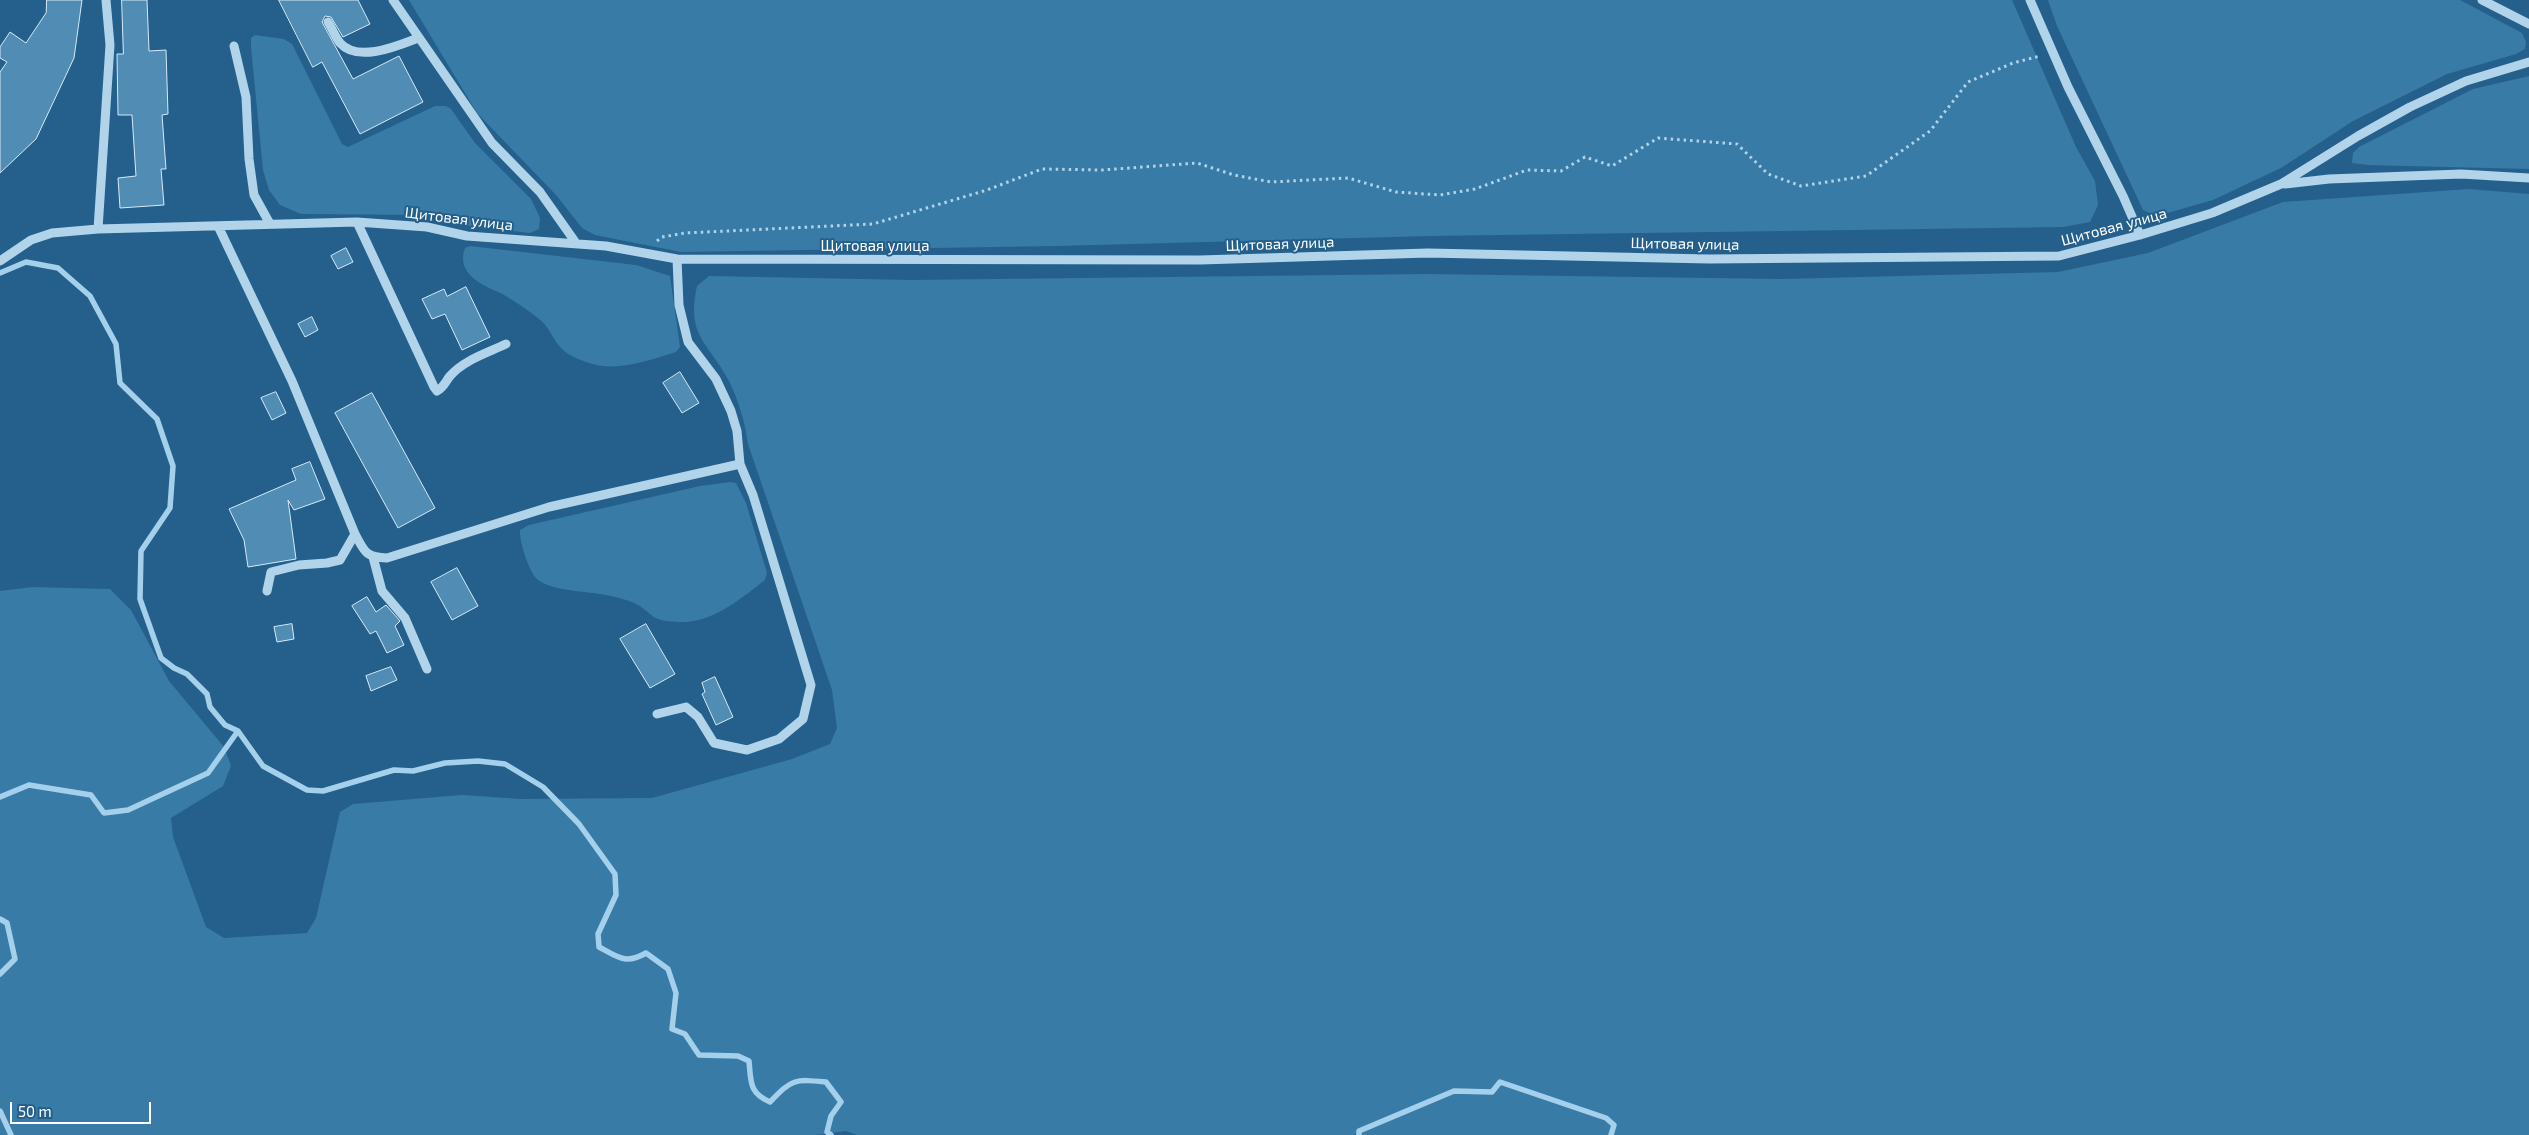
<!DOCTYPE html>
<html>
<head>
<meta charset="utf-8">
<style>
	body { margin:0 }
	#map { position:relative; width:2529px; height:1135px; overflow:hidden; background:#24608b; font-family:"Exo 2",sans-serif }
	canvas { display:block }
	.scale { position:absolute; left:10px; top:1102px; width:141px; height:22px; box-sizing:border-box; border:2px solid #fff; border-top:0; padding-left:6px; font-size:15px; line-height:18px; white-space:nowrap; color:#fff; -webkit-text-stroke:4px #24608b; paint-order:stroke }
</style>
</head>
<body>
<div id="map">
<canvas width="2529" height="1135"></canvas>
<div class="scale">50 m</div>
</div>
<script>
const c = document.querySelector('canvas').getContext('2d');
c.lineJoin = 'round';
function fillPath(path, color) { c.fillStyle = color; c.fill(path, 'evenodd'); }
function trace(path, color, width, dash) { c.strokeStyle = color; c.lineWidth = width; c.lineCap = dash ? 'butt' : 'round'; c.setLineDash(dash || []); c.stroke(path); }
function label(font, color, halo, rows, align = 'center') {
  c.font = font + ' "Exo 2",sans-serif'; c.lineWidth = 4; c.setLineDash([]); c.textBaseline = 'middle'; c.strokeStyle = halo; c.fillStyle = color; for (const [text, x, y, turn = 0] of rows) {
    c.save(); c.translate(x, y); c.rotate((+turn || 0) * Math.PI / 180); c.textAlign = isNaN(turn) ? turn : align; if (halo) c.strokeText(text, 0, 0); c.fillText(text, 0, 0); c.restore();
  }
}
fillPath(new Path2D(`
	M 409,0 L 2012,0 L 2076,147 L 2095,181 L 2098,205 L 2090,222 L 2063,227 L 1431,236 L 1056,246 L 681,252 L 595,235 L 582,228 L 557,196 L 477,113 Z
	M 2048,0 L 2460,0 L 2522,33 L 2526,42 L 2525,49 L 2516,54 L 2447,74 L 2353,121 L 2281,168 L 2213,200 L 2157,216 L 2143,210 L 2057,26 Z
	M 255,35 L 284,39 L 292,44 L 342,144 L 348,147 L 435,106 L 446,106 L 451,109 L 475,143 L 531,199 L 540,218 L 539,229 L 530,233 L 470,226 L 428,215 L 301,214 L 280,205 L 269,190 L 263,170 L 251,47 L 251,38 Z
	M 2529,76 L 2529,169 L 2368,165 L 2352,163 L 2353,153 L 2359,147 L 2473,89 Z
	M 2469,189 L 2529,194 L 2529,1135 L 857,1135 L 846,1131 L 816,1135 L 0,1135 L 0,591 L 33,587 L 110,589 L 131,610 L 169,681 L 224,747 L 231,766 L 223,786 L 171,818 L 173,837 L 206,927 L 224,938 L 307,933 L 316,918 L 340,812 L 353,804 L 462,795 L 521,799 L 652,798 L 792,759 L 830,744 L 837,728 L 832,690 L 748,444 C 745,422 739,402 729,381 C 708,341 686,337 697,286 L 709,276 L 911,280 L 1426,274 L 1782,279 L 2058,272 L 2148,253 L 2283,202 Z
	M 470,246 L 636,265 L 670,276 L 680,347 L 676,352 C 646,361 616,373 586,362 C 578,359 568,355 562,349 C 553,341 550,327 539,319 C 528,310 516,302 504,295 C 493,289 481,286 471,276 C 463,268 461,259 465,248 Z
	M 731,482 L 736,483 L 746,503 L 767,573 L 765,580 C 741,598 717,620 685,622 C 677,622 666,622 658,619 C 652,617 646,610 640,606 C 631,601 621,598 611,596 C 591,591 552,592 537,579 C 529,572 519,541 520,530 L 529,525 L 700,486 Z`), '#387ba7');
trace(new Path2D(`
	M 0,273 L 26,262 L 58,268 L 90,296 L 116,344 L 120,383 L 157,419 L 173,466 L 170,508 L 141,551 L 140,599 L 161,658 L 174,668 L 187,674 L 207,694 L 210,707 L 225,725 L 238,731 L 263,766 L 307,790 L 323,791 L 394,770 L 413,771 L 445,763 L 478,761 L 505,764 L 543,787 L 579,824 L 615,874 L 616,895 L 598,934 L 599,947 C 618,957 625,965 646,953 L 668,969 L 676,993 L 672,1029 L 685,1034 L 699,1055 L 738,1056 L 749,1061 C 751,1082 749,1093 770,1102 C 792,1079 794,1079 826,1082 L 841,1102 L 831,1116 L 827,1132 L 831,1135
	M 0,797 L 29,785 L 91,795 L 104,813 L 128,810 L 208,773 L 238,731
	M 0,919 L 7,923 L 15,959 L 0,974
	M 0,1111 L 11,1135
	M 1359,1135 L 1359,1131 L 1454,1091 L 1492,1092 L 1500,1082 L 1606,1118 L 1614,1125 L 1611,1135`), '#a5d0eb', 5.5);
const building = new Path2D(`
	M 47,0 L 82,0 L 74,58 L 36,139 L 0,173 L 0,72 L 7,62 L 0,58 L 0,47 L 10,32 L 26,43 L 46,13 Z
	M 122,0 L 147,0 L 149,51 L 166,50 L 168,114 L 162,115 L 166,169 L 161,169 L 164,205 L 120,208 L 118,178 L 136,176 L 132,115 L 118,115 L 117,54 L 123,54 Z
	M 279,0 L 358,0 L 370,24 L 343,37 L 331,17 L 325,16 L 322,22 L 353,79 L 399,56 L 423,102 L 360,134 L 322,62 L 313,67 Z
	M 346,248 L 353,262 L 338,269 L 331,256 Z
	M 466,287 L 490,337 L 462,350 L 445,314 L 432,319 L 422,299 L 444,289 L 447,296 Z
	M 312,317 L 318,330 L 305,337 L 298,324 Z
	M 680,372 L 699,403 L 682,413 L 663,383 Z
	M 276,392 L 286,413 L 272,420 L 261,398 Z
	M 372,393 L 435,508 L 398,528 L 335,413 Z
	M 310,462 L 325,499 L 294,510 L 288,500 L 296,559 L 248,567 L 244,540 L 229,509 L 296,480 L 292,469 Z
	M 457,568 L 478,606 L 452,620 L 431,582 Z
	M 367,597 L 376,612 L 386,605 L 400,621 L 395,626 L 404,645 L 387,653 L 376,631 L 370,634 L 352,606 Z
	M 292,624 L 294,639 L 277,642 L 274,627 Z
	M 646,624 L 675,674 L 650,688 L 620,639 Z
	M 391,667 L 397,680 L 371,691 L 366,676 Z
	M 715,677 L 733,717 L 716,725 L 702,694 L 705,692 L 702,683 Z`);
fillPath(building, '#508cb3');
trace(building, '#d6eaf8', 1);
trace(new Path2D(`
	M 657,241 L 662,237 L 685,233 L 873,224 L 987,190 L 1042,169 L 1102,170 L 1197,163 L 1234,175 L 1271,182 L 1348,178 L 1396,192 L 1440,195 L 1475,189 L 1527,170 L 1561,171 L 1585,157 L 1612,166 L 1658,138 L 1737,144 L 1768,174 L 1801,186 L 1866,176 L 1930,131 L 1968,82 L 2013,63 L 2040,56`), '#b1d4ea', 3, [2.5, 4]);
trace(new Path2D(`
	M 393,0 L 492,143 L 540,192 L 576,243
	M 2030,0 L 2068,87 L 2123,196 L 2140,235
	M 2482,0 L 2529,24
	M 328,22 C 332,28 335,37 340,43 C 358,63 397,46 418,38
	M 234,46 L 246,97 L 249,159 L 254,195 L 270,224
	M 2285,184 L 2329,179 L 2461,174 L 2529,178
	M 357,222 L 434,387 L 437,391 C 445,386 445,382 450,376 C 464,360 487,353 506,344
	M 218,226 L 292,381 L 355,534 C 365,552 365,557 387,558 L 549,507 L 740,464
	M 98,229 L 110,45 L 106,0
	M 0,261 L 31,240 L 52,233 L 98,229 L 357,222 L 427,227 L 467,236 L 606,246 L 677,259 L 1200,260 L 1428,253 L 1709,259 L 2059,256 L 2140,235 L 2212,213 L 2281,184 L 2358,136 L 2410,107 L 2466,81 L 2529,62
	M 373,557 L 382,591 L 405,618 L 427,669
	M 267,591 L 271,572 L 299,565 L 327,563 L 340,560 L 355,534
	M 657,714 L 686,707 L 698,717 L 714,743 L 747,750 L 779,739 L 803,719 L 811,685 L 753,495 L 740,464 L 737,431 L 731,411 L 716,379 L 688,342 L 679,305 L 677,259`), '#b1d4ea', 9);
label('15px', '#fff', '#24608b', [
	["Щитовая улица",459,219,7],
	["Щитовая улица",2114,227,-15],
	["Щитовая улица",1280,244,-2],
	["Щитовая улица",1685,244,1],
	["Щитовая улица",875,246]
]);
</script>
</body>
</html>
